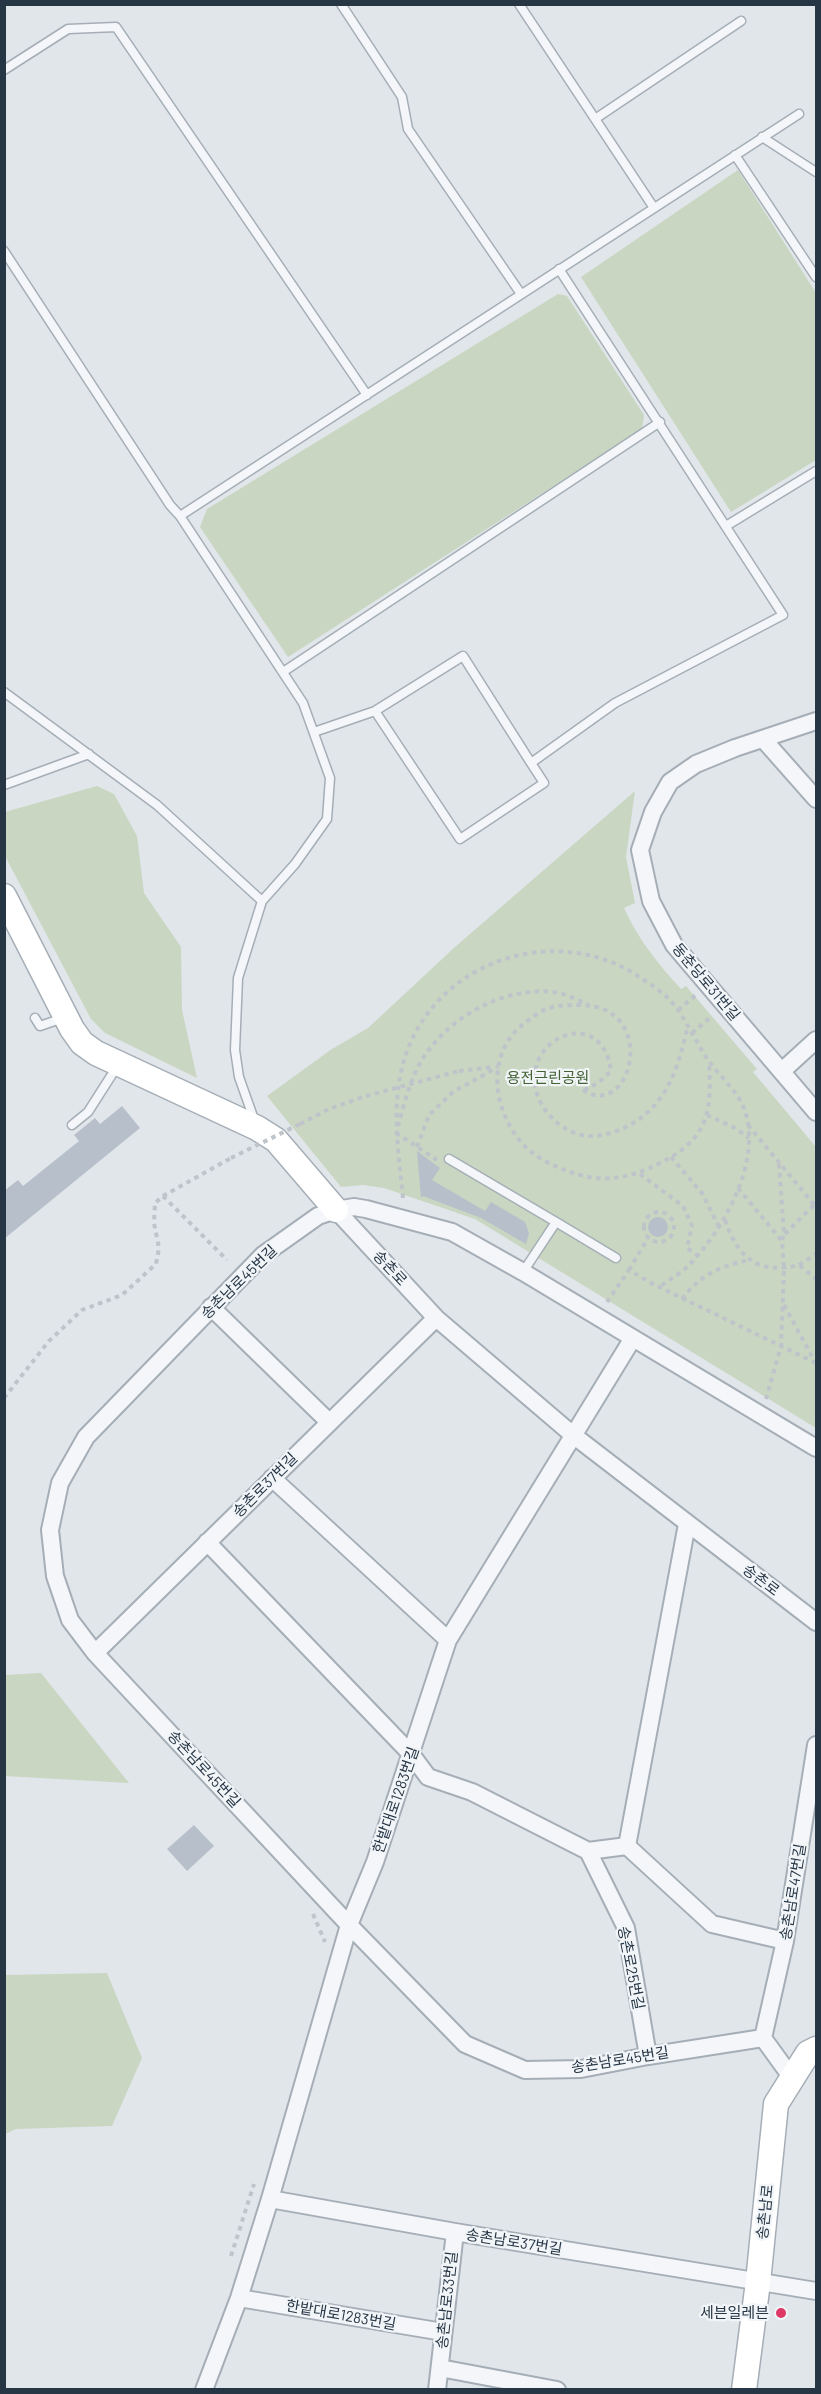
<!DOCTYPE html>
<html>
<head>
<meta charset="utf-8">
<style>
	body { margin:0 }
	#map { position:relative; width:821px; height:2394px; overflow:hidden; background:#e1e6eb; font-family:Barlow,sans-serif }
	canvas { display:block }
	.frame { position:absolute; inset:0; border:6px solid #273645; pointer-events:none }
</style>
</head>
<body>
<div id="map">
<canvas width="821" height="2394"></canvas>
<div class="frame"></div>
</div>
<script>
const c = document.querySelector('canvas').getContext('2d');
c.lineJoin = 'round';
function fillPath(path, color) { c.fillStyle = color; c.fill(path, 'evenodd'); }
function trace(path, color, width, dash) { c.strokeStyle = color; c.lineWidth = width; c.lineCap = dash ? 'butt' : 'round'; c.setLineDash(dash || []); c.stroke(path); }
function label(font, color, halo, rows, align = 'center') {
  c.font = font + ' Barlow,"Noto Sans KR",sans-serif'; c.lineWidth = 4.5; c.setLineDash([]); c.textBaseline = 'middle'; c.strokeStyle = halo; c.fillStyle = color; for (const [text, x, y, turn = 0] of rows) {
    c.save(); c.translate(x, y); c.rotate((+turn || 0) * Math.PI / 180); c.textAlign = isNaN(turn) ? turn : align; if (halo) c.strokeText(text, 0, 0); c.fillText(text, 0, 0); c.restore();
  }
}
fillPath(new Path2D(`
	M 738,170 L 816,293 L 816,460 L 731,512 L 581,277 Z
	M 558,294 L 567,296 L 644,415 L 642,429 L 288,657 L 200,527 L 207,509 Z
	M 97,786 L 114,794 L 137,836 L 144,893 L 181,947 L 182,1010 L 197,1078 L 105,1033 L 91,1019 L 5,856 L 5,812 Z
	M 635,791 L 626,857 L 635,903 L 624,908 C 638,939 658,964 681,989 L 686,986 L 757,1069 L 753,1072 L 816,1147 L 816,1428 L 475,1219 L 384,1188 L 363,1185 L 341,1187 L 267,1096 L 332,1049 L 368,1028 L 455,947 Z
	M 41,1673 L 129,1783 L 5,1776 L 5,1675 Z
	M 107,1973 L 142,2058 L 112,2126 L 16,2129 L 5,2134 L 5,1975 Z`), '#c9d6c1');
fillPath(new Path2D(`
	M 122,1106 L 140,1128 L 4,1239 L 4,1191 L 18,1180 L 23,1186 L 79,1141 L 74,1135 L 95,1118 L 100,1124 Z
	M 417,1151 L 440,1168 L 432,1180 L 485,1211 L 481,1217 L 491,1202 L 525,1222 L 529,1233 L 526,1244 L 481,1218 L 423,1196 L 421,1198 Z
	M648 1227a10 10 0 1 1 20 0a10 10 0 1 1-20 0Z
	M 194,1825 L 214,1846 L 187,1871 L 167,1849 Z`), '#b7c0ca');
const lane = new Path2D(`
	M 341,4 L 402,97 L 408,129 L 521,294
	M 519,4 L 654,208
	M 4,70 L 68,29 L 116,27 L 367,395
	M 595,119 L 741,21
	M 762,137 L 816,172
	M 735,155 L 816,277
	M 4,251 L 170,505 L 180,516 L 303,703 L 330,778 L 327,819 L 295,864 L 262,901 L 238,978 L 235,1050 L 239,1077 L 255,1122
	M 180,516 L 799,114
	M 726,526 L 816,471
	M 283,672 L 660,422
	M 4,692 L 157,805 L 262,901
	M 375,711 L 460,839 L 544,783 L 531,763
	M 314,732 L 375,711 L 463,656 L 531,763 L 615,703 L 783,615 L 559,269
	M 4,785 L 89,754
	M 35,1018 L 40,1026 L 63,1018
	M 72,1125 L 88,1112 L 118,1065
	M 449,1159 L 556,1222
	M 523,1272 L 556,1222 L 616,1258`);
const street = new Path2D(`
	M 816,721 L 735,748 L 696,764 L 670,782 L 653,812 L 640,850 L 651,901 L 674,945 L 816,1112
	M 763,739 L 816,799
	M 782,1071 L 816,1040
	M 336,1210 L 436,1318 L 573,1435 L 816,1622
	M 211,1307 L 329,1422
	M 272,1478 L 448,1640
	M 207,1542 L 411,1754 L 428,1777 L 472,1792 L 588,1851 L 627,1846
	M 95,1653 L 436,1318
	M 627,1846 L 687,1524
	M 627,1846 L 712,1924 L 785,1941
	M 588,1851 L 626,1928 L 648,2056
	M 763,2038 L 785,1941 L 816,1745
	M 792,2078 L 763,2038 L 648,2056 L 581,2069 L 525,2070 L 465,2044 L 349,1925 L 95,1653 L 70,1620 L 55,1576 L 50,1530 L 60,1483 L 86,1437 L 263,1255 L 318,1216 L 336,1210 L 354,1207 L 366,1209 L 452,1232 L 523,1272 L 816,1448
	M 270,2199 L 455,2232 L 816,2291
	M 239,2298 L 443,2332
	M 440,2368 L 557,2390
	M 204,2390 L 239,2298 L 270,2199 L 349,1925 L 375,1862 L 448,1640 L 633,1338
	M 437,2390 L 455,2232`);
const secondary = new Path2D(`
	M 4,896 L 72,1029 L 82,1043 L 96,1053 L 257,1128 L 276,1140 L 336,1210
	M 744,2390 L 758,2282 L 776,2104 L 808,2053 L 816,2049`);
trace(lane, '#a5aeb6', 11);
trace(street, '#a5aeb6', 20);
trace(secondary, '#a5aeb6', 27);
trace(new Path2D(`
	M 678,1010 L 696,995
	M 692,1033 L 712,1016
	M 459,1071 L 495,1067
	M 583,1090 C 632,1122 660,1005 580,1005 C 564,1005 550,1005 537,1014 C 527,1021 517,1028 510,1038 C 481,1079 505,1142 547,1162 C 590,1184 621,1184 664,1161 C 676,1155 691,1144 698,1133 C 712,1113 710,1085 709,1062
	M 584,1090 L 598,1083 L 611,1071 C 603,1007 528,1034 535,1085 C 538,1111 565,1136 591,1136 C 616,1136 644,1120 658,1101 C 675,1080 682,1051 688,1025
	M 707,1115 L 735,1128 L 749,1138
	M 300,1124 L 329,1109 L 366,1096
	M 748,1125 L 816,1207
	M 398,1126 C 403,1108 408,1087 417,1069 C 440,1022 500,986 553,992 C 565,993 577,1000 588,1004
	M 396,1133 L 437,1160
	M 417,1147 L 429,1115 L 453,1092 L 498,1067
	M 671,1157 L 702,1193 L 719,1227
	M 779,1164 L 784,1234 L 782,1241
	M 640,1174 L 683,1206 L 692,1226 L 687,1248 L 698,1256
	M 738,1188 L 782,1241 L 784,1269 L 781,1346 L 766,1399
	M 163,1196 L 227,1260
	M 403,1198 C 398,1147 389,1095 409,1046 C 448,954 564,923 644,980 C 653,986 662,992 669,999 C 686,1017 694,1040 708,1060 C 720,1077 738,1091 745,1111 C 762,1162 723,1231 688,1266 C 680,1274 669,1280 659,1287
	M644 1227a15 15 0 1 1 30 0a15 15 0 1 1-30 0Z
	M 725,1220 C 738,1258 758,1275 799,1265 L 816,1279
	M 785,1234 L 814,1205
	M 799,1265 L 816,1254
	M 629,1270 L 648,1238
	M 682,1299 C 700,1275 720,1266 749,1260
	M 607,1302 L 629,1270 L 653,1284 L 816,1363
	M 784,1305 L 815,1362
	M 4,1398 L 49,1341 L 82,1310 L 122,1295 L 156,1264 L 159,1248 L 154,1223 L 155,1203 L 163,1196 L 231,1158
	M 313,1914 L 325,1942
	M 231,2256 L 254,2184`), '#bfc4ca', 4, [4.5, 4.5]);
trace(lane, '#f4f6f9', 8);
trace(street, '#f4f6f9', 16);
trace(secondary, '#fff', 24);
trace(new Path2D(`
	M 366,1096 L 459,1071
	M 231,1158 L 300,1124`), '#bfc4ca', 4, [4.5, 4.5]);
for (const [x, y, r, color] of [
	[781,2313,6,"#de3866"]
]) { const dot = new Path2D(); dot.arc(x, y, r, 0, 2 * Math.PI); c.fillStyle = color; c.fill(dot); trace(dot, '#f1f5f8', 2); }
label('15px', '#273645', '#f1f5f8', [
	["동춘당로31번길",706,982,50],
	["송촌로",390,1268,47],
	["송촌남로45번길",239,1282,-44],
	["송촌로37번길",265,1485,-45],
	["송촌로",761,1580,37],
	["송촌남로45번길",204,1769,47],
	["한밭대로1283번길",396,1800,-71],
	["송촌남로47번길",793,1892,-81],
	["송촌로25번길",631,1968,79],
	["송촌남로45번길",620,2060,-9],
	["송촌남로",765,2212,-84],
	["송촌남로37번길",514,2242,9],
	["송촌남로33번길",447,2300,-84],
	["한밭대로1283번길",341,2315,10]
]);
label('15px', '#426233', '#f1f5f8', [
	["용전근린공원",548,1078]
]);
label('15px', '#273645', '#f1f5f8', [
	["세븐일레븐",769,2313]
], 'right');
</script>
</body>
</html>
